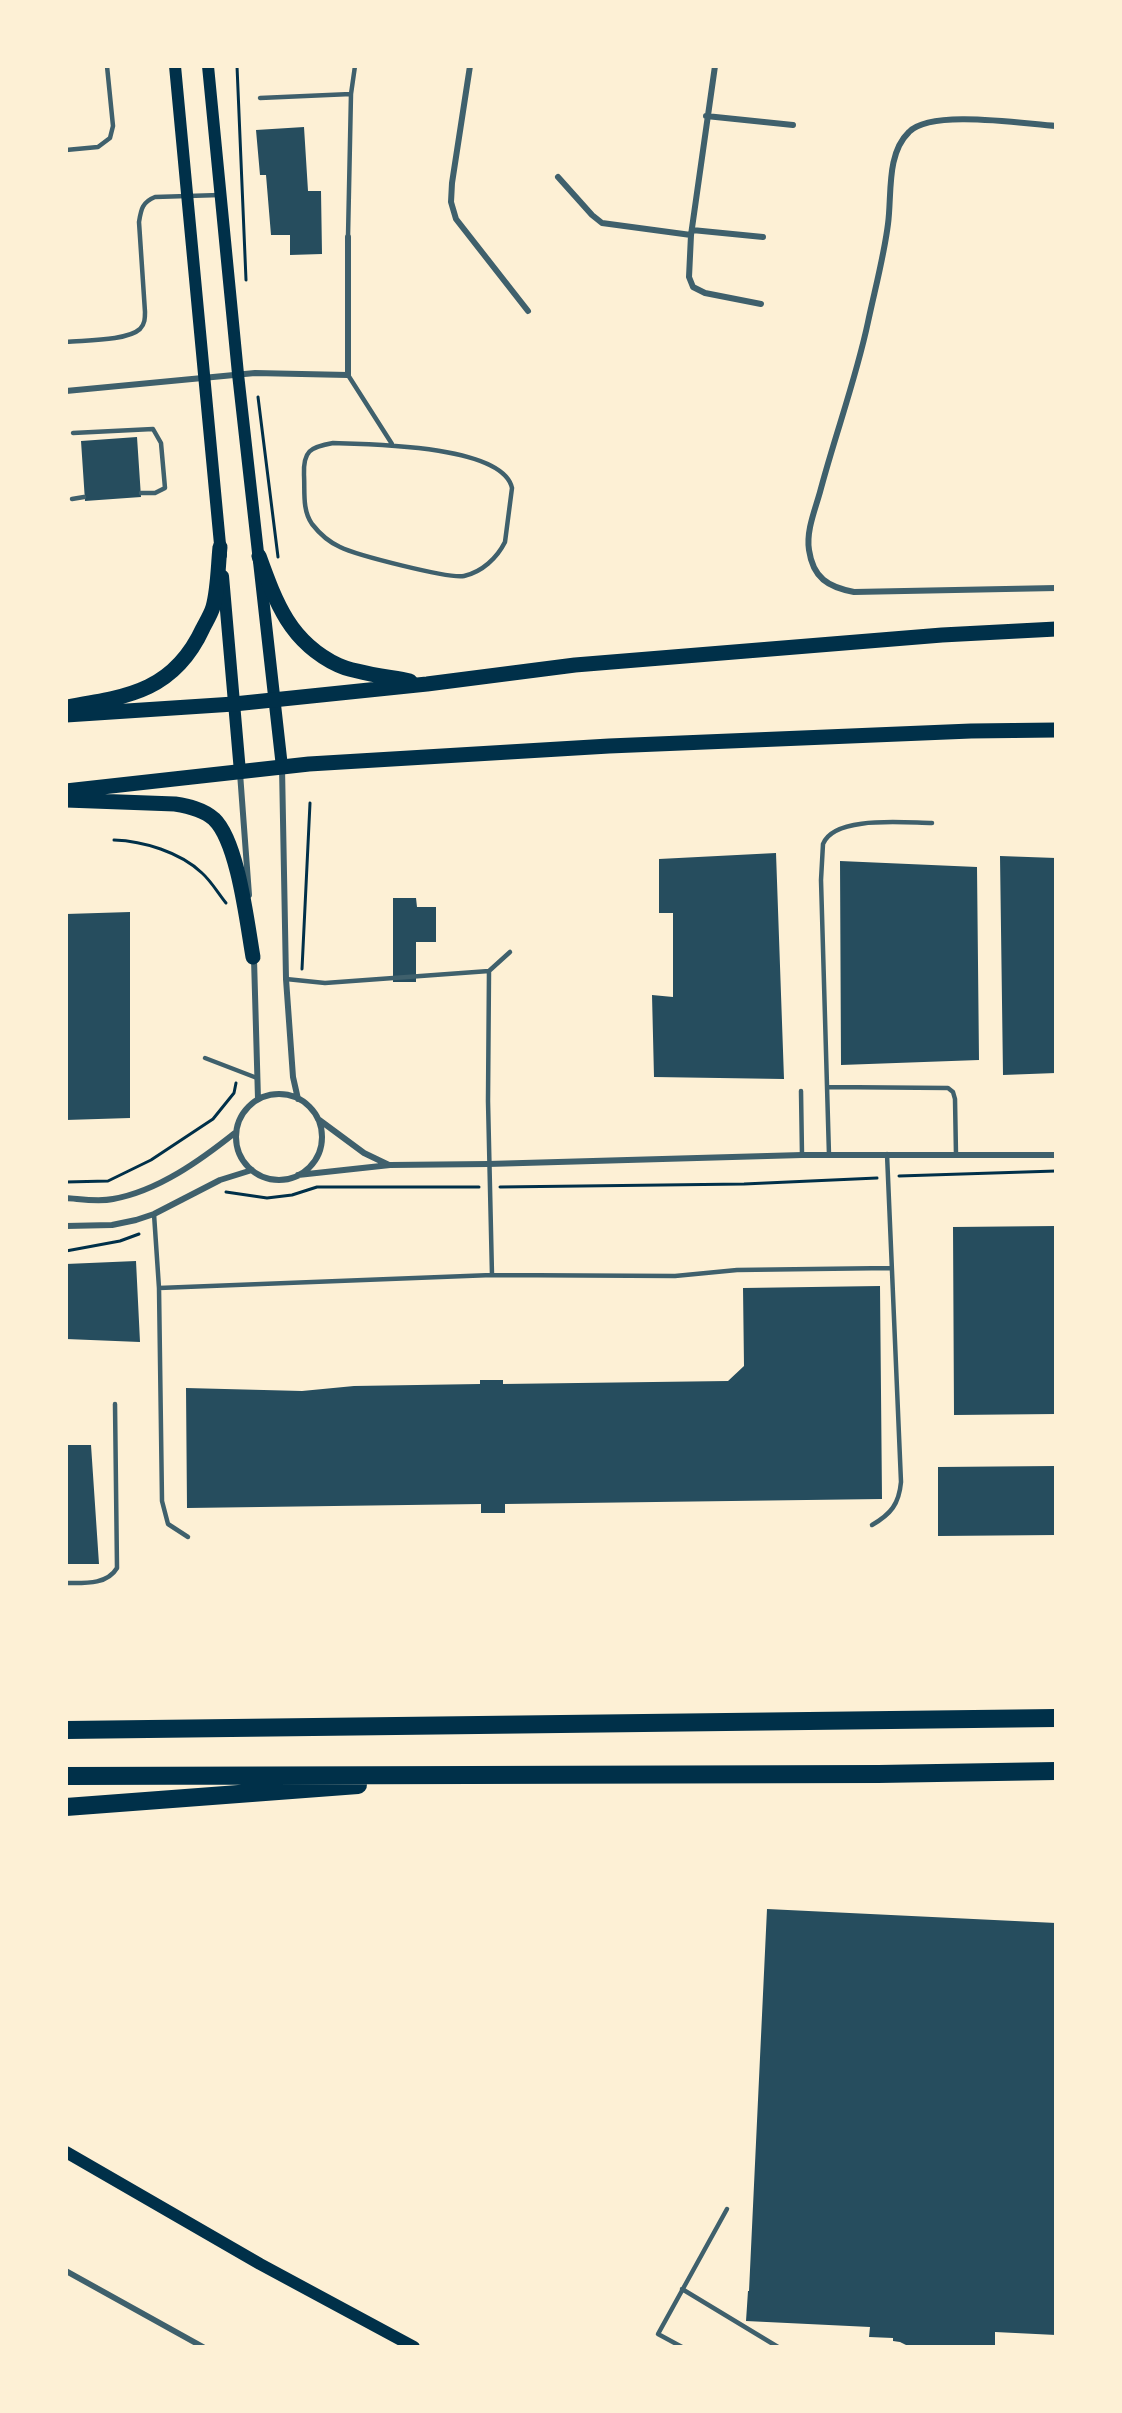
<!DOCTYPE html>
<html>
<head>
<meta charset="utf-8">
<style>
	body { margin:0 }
	#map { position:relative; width:1122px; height:2413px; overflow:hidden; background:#fdf0d5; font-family:Ubuntu,sans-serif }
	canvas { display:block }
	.frame { position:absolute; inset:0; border:68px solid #fdf0d5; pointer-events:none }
</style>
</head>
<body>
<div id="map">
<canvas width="1122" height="2413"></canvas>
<div class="frame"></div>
</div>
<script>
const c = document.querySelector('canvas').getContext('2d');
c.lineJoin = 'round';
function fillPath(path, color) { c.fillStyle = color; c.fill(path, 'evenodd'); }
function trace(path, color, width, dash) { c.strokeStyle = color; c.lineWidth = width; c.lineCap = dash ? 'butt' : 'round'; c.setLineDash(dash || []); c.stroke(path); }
fillPath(new Path2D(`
	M 304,127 L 308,191 L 321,191 L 322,254 L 290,255 L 290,235 L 271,235 L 266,175 L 260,175 L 256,130 Z
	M 137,437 L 141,497 L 85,501 L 81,441 Z
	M 776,853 L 784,1079 L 654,1077 L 652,995 L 673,997 L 673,913 L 659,913 L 659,859 Z
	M 1000,856 L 1056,858 L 1056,1073 L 1003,1075 Z
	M 840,861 L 977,867 L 979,1060 L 841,1065 Z
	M 393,898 L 416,898 L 417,907 L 436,907 L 436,942 L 416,942 L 416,982 L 393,982 Z
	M 130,912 L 130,1118 L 66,1120 L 66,914 Z
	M 1056,1226 L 1056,1414 L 954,1415 L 953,1227 Z
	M 136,1261 L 140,1342 L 66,1339 L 66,1264 Z
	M 880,1286 L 882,1499 L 505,1504 L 505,1513 L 481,1513 L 481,1504 L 187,1508 L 186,1388 L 302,1391 L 354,1386 L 480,1384 L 480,1380 L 503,1380 L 503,1384 L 728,1381 L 744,1366 L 743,1288 Z
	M 66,1445 L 91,1445 L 99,1564 L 66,1564 Z
	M 1056,1466 L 1056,1535 L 938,1536 L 938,1467 Z
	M 767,1909 L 1056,1923 L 1056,2335 L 995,2332 L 995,2347 L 910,2347 L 900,2342 L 893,2341 L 893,2338 L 869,2337 L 870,2327 L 746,2321 L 748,2291 L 749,2291 Z`), '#264d5e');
trace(new Path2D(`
	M 237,66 L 246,280
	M 258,397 L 278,557
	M 114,840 C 143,841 180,852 202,873 C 211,881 218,893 226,903
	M 302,969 L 310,803
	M 899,1176 L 1056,1171
	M 66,1182 L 108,1181 L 151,1160 L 213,1119 L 234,1093 L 236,1083
	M 500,1187 L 744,1184 L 877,1178
	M 226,1192 L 267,1198 L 292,1195 L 317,1187 L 479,1187
	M 66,1251 L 120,1241 L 139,1234`), '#003049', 3);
trace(new Path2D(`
	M 260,98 L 351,94
	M 66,150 L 98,147 L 110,138 L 113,126 L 107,66
	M 348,237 L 351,94 L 355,66
	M 66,342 C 84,340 127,341 140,329 C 145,324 145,318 145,312 L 139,222 C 141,210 142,202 155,197 L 220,195
	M 348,375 L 392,444
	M 73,433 L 153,429 L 161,443 L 165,488 L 155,493 L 141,493
	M 333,443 C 369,444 503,445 512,488 L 505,542 C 497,558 482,572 464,576 C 449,579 356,555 340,547 C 329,542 319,533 312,524 C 302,510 305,491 304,475 C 303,451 310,447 333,443 Z
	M 72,499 L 84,497
	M 510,952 L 489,971 L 488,1101 L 492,1275 L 675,1276 L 737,1270 L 891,1268
	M 286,979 L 325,983 L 489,971
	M 205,1058 L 257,1078
	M 827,1087 L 948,1088 L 953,1092 L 955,1099 L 956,1155
	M 801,1091 L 802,1155
	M 829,1155 L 821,880 L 823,844 C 834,815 906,823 932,823
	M 154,1214 L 159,1288 L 492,1275
	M 159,1288 L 162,1501 L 168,1524 L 188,1537
	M 872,1525 C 891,1514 899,1504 901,1482 L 887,1154
	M 66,1583 C 84,1583 107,1585 117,1568 L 115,1404
	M 682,2289 L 778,2347
	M 682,2347 L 658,2334 L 727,2209`), '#3f606c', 4.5);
trace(new Path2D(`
	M 470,66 L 452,183 L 451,202 L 456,219 L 528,311
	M 706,116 L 793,125
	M 1056,126 C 1023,124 932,109 909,132 C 886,154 892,195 888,224 C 884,256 875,289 868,322 C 856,379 835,435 820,492 C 815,510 806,531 809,550 C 813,578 828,587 854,592 L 1056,588
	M 558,177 L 592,215 L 602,223 L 691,235 L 715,66
	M 692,230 L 763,237
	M 691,235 L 689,277 L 693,287 L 705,293 L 761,304
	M 66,391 L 255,373 L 348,375 L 348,237
	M 282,767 L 286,979 L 293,1077 L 298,1099
	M 240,773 L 249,895
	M 254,959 L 258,1099
	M236 1137a43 43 0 1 1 86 0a43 43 0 1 1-86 0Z
	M 318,1119 L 364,1153 L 389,1165
	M 298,1175 L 390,1165 L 488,1164 L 802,1155 L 1056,1155
	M 66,1198 C 81,1199 98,1202 113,1199 C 158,1191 201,1160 236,1132
	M 66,1226 L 112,1225 L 136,1220 L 154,1214 L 220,1180 L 252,1170
	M 66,2271 L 203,2347`), '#3f606c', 6);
trace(new Path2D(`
	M 175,66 L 221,555
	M 208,66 L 238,374 L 282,767
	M 223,576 L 240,772
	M 66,2152 L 260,2264 L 414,2347`), '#003049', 12);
trace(new Path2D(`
	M 259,556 C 276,603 290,642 338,665 C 354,673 391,677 410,681
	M 66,707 C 128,697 174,691 203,628 C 206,622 211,614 213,607 C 218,589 218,567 220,547
	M 66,715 L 234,704 L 427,684 L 575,665 L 942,635 L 1056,629
	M 66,791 L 309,764 L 609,746 L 971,731 L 1056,730
	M 66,800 L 175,804 C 188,806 203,809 214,819 C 238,842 247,923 253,957`), '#003049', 15);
trace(new Path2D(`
	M 66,1730 L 1056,1718
	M 66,1776 L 878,1774 L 1056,1771
	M 66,1807 L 358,1785`), '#003049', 18);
</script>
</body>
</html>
